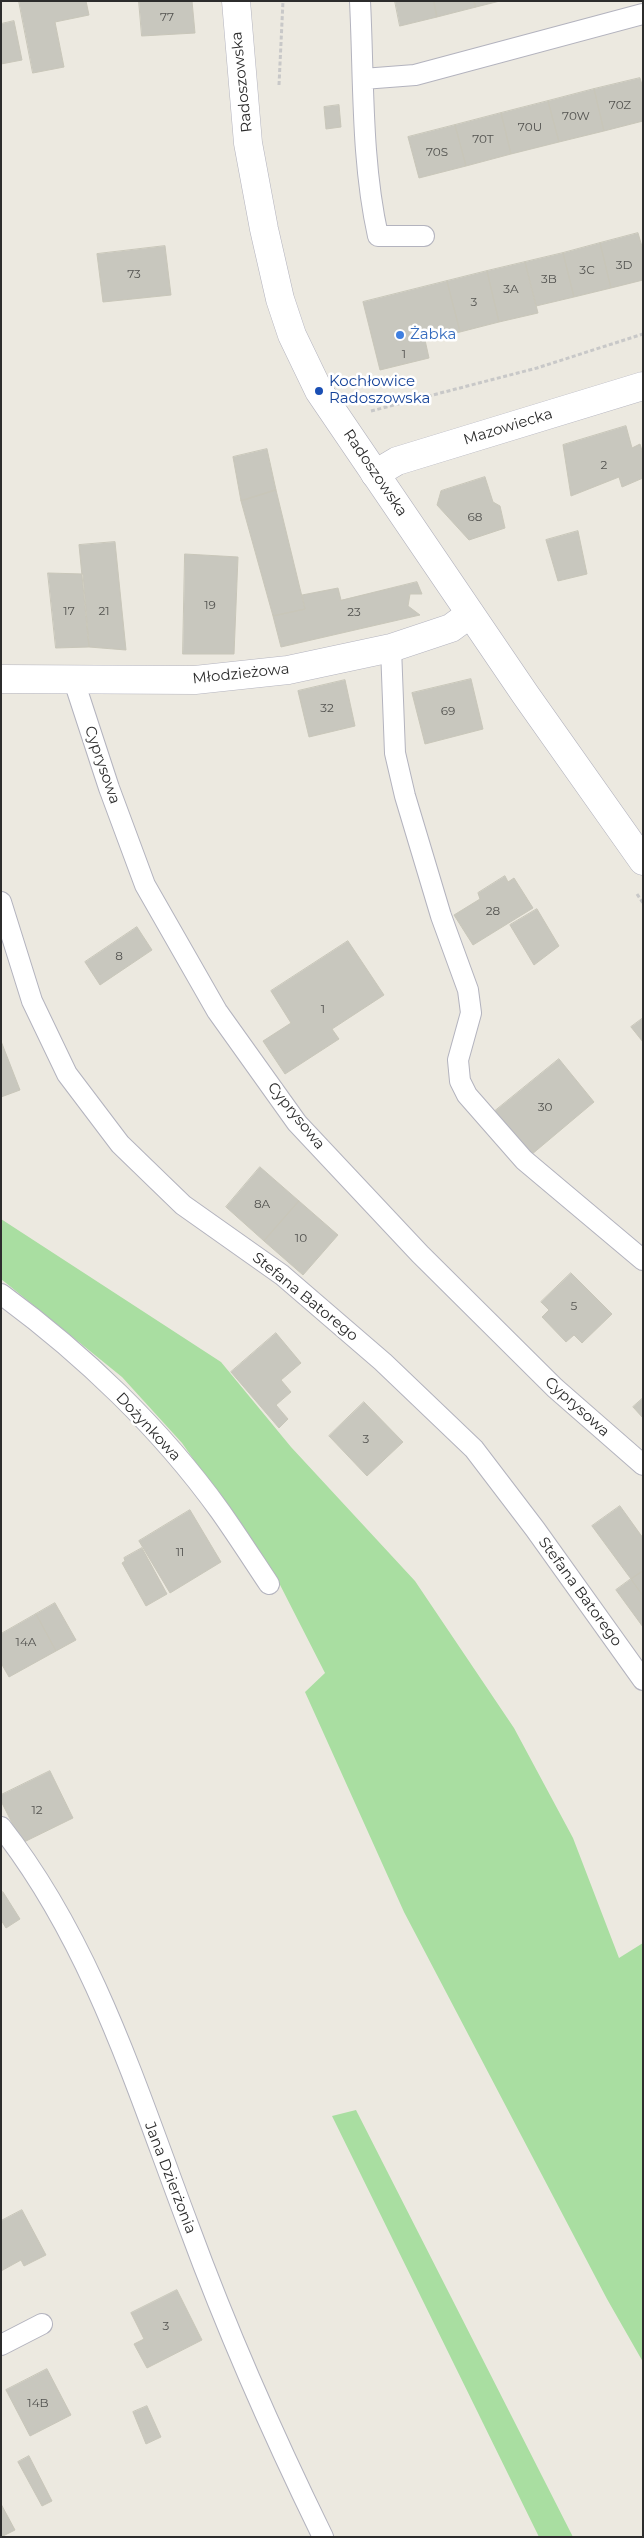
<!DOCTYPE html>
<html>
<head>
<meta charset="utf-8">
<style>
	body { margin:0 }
	#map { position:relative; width:644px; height:2538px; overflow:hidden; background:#ece9e0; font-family:Montserrat,sans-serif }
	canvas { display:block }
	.frame { position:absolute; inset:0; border:2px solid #2c2c2c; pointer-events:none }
</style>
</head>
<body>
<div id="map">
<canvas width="644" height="2538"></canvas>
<div class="frame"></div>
</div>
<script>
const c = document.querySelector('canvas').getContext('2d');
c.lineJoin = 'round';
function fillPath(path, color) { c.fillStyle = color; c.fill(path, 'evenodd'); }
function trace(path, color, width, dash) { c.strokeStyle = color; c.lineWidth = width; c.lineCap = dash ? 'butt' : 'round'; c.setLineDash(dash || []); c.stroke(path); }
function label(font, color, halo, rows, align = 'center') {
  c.font = font + ' Montserrat,sans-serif'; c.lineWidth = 5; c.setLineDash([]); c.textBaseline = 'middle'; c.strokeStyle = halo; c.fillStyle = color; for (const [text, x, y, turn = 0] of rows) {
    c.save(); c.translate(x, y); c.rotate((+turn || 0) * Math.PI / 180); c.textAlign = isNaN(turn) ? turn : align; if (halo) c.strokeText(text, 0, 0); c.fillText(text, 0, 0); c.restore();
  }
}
fillPath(new Path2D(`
	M 1,1219 L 221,1362 L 291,1447 L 415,1581 L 514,1728 L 573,1838 L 619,1958 L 643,1943 L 643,2362 L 607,2299 L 404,1912 L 305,1692 L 325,1673 L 276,1577 L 182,1443 L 122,1377 L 1,1279 Z
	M 356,2110 L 573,2537 L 539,2537 L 332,2116 Z`), '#a9dea1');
const building = new Path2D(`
	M 19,1 L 86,1 L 89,15 L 55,22 L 64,67 L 33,73 Z
	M 139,1 L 192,1 L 195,33 L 142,36 Z
	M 395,1 L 434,1 L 437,17 L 400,26 Z
	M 434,1 L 474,1 L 476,7 L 437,17 Z
	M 474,1 L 500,1 L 476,7 Z
	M 14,21 L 22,60 L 1,64 L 1,24 Z
	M 640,78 L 643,88 L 643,121 L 604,131 L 594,89 Z
	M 594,89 L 604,131 L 559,142 L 548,101 Z
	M 548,101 L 559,142 L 511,154 L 501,113 Z
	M 339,105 L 341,127 L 326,129 L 324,107 Z
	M 501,113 L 511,154 L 466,166 L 455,125 Z
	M 455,125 L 466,166 L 419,178 L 408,137 Z
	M 638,233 L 643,250 L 643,280 L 611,288 L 600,243 Z
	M 600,243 L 611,288 L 574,297 L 563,253 Z
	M 165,246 L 171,295 L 103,302 L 97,254 Z
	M 563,253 L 574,297 L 536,306 L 525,262 Z
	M 525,262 L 538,313 L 499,322 L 487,271 Z
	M 487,271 L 499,322 L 460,332 L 447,281 Z
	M 447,281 L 460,332 L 425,340 L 429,358 L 380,370 L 363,302 Z
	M 626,426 L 632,448 L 640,444 L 643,454 L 643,478 L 622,487 L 619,477 L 571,496 L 563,445 Z
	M 267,449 L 276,490 L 241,501 L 233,457 Z
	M 485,477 L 493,502 L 500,506 L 505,528 L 469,540 L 437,505 L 441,491 Z
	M 276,490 L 305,609 L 273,616 L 241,501 Z
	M 578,531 L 587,574 L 558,581 L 546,540 Z
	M 115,542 L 126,650 L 89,647 L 79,545 Z
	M 185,554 L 238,557 L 234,654 L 183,654 Z
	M 48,573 L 83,574 L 89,647 L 56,648 Z
	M 417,582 L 422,594 L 410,594 L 408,606 L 420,615 L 281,647 L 273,616 L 305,609 L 302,595 L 338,588 L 341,600 Z
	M 471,679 L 483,729 L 425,744 L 412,693 Z
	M 345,680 L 355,726 L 309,737 L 298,691 Z
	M 505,876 L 508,882 L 514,878 L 533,908 L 473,945 L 454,915 L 480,899 L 478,893 Z
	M 537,909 L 559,946 L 534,965 L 510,925 Z
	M 137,927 L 152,950 L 100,985 L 85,962 Z
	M 348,941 L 384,995 L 332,1029 L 339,1039 L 285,1074 L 263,1041 L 291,1023 L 271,991 Z
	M 643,1018 L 643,1042 L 631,1027 Z
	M 1,1041 L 20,1090 L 1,1097 Z
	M 559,1059 L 594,1102 L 531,1155 L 495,1111 Z
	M 260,1167 L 299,1201 L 264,1241 L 226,1207 Z
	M 299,1201 L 338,1235 L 303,1275 L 264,1241 Z
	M 571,1273 L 612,1314 L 582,1343 L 574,1335 L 566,1342 L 542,1317 L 549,1310 L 541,1302 Z
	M 276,1333 L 301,1363 L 281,1380 L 291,1392 L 276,1405 L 288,1419 L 279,1428 L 231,1372 Z
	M 643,1398 L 643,1418 L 633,1407 Z
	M 364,1402 L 403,1442 L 367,1476 L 329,1436 Z
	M 620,1506 L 643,1538 L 643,1571 L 631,1579 L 592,1526 Z
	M 190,1510 L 221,1562 L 170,1593 L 139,1541 Z
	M 142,1548 L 167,1594 L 146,1606 L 122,1563 L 125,1561 L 124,1558 Z
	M 643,1571 L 643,1596 L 631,1579 Z
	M 631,1579 L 643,1596 L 643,1627 L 616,1590 Z
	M 55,1603 L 76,1640 L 56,1651 L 36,1614 Z
	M 36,1614 L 56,1651 L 9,1677 L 1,1663 L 1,1634 Z
	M 50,1771 L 73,1818 L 22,1843 L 1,1801 L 1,1795 Z
	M 3,1892 L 20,1919 L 6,1928 L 1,1920 L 1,1893 Z
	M 22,2210 L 46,2255 L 24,2266 L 21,2260 L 1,2271 L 1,2221 Z
	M 177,2290 L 202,2340 L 147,2368 L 134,2344 L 144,2339 L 131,2313 Z
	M 47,2369 L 71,2415 L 30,2436 L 6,2390 Z
	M 147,2406 L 161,2437 L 146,2444 L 133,2412 Z
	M 29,2456 L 52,2501 L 42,2506 L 18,2462 Z
	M 1,2504 L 15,2530 L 1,2537 Z`);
fillPath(building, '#c8c7be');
trace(building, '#c8c6b9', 1);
const service = new Path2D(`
	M 360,1 C 364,80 361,159 378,236 L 424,236
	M 363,79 L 415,75 L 643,14
	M 391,648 L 395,753 L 405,796 L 441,916 L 468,990 L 471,1013 L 458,1060 L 460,1081 L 467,1095 L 524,1160 L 643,1260
	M 74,681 L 109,788 L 145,885 L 217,1011 L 297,1123 L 420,1254 L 555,1388 L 643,1465
	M 1,902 L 32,1001 L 67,1074 L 120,1144 L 183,1205 L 282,1275 L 383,1362 L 474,1449 L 535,1529 L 643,1680
	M 1,1294 C 83,1354 161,1429 220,1511 C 237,1535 253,1560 269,1584
	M 1,1827 C 93,1944 137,2090 189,2227 C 228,2333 273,2435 323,2537
	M 1,2345 L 42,2324`);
const minor = new Path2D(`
	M 375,474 L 397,461 L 643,386
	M 1,679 L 195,680 L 288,670 L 391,648 L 451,628 L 470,614`);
const tertiary = new Path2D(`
	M 236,1 L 248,143 L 264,229 L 280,299 L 292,335 L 319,391 L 525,694 L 643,861`);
trace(service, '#b3b3be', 22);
trace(minor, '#b3b3be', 29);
trace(tertiary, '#b3b3be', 29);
trace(new Path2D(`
	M 279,85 L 283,1
	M 371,411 L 537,368 L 643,334
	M 637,894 L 643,903`), '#c8c8c8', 3, [4, 2.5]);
trace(service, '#fff', 20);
trace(minor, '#fff', 28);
trace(tertiary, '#fff', 28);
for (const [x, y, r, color] of [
	[400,335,5,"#3f7fe0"],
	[319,391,5,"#1a4fb4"]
]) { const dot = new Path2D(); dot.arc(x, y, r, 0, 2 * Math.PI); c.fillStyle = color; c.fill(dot); trace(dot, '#fff', 2); }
label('12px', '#535350', null, [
	["77",167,17],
	["70Z",620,105],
	["70W",576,116],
	["70U",530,127],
	["70T",483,139],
	["70S",437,152],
	["3D",624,265],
	["3C",587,270],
	["73",134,274],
	["3B",549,279],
	["3A",511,289],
	["3",474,302],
	["1",404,354],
	["2",604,465],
	["68",475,517],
	["19",210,605],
	["17",69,611],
	["21",104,611],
	["23",354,612],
	["32",327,708],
	["69",448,711],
	["28",493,911],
	["8",119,956],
	["1",323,1009],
	["30",545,1107],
	["8A",262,1204],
	["10",301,1238],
	["5",574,1306],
	["3",366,1439],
	["11",180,1552],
	["14A",26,1642],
	["12",37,1810],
	["3",166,2326],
	["14B",38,2403]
]);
label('15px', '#2c2c2c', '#fff', [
	["Radoszowska",242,82,-96],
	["Mazowiecka",508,427,-17],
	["Radoszowska",375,473,56],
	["Młodzieżowa",241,674,-6],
	["Cyprysowa",102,765,71],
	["Cyprysowa",296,1116,51],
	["Stefana Batorego",305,1297,39],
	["Cyprysowa",577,1407,42],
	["Dożynkowa",148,1427,47],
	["Stefana Batorego",580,1592,54],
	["Jana Dzierżonia",170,2178,69]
]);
label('15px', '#366cbe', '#fff', [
	["Żabka",410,335]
], 'left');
label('15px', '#164399', '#fff', [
	["Kochłowice",329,382],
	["Radoszowska",329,399]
], 'left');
</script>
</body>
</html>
